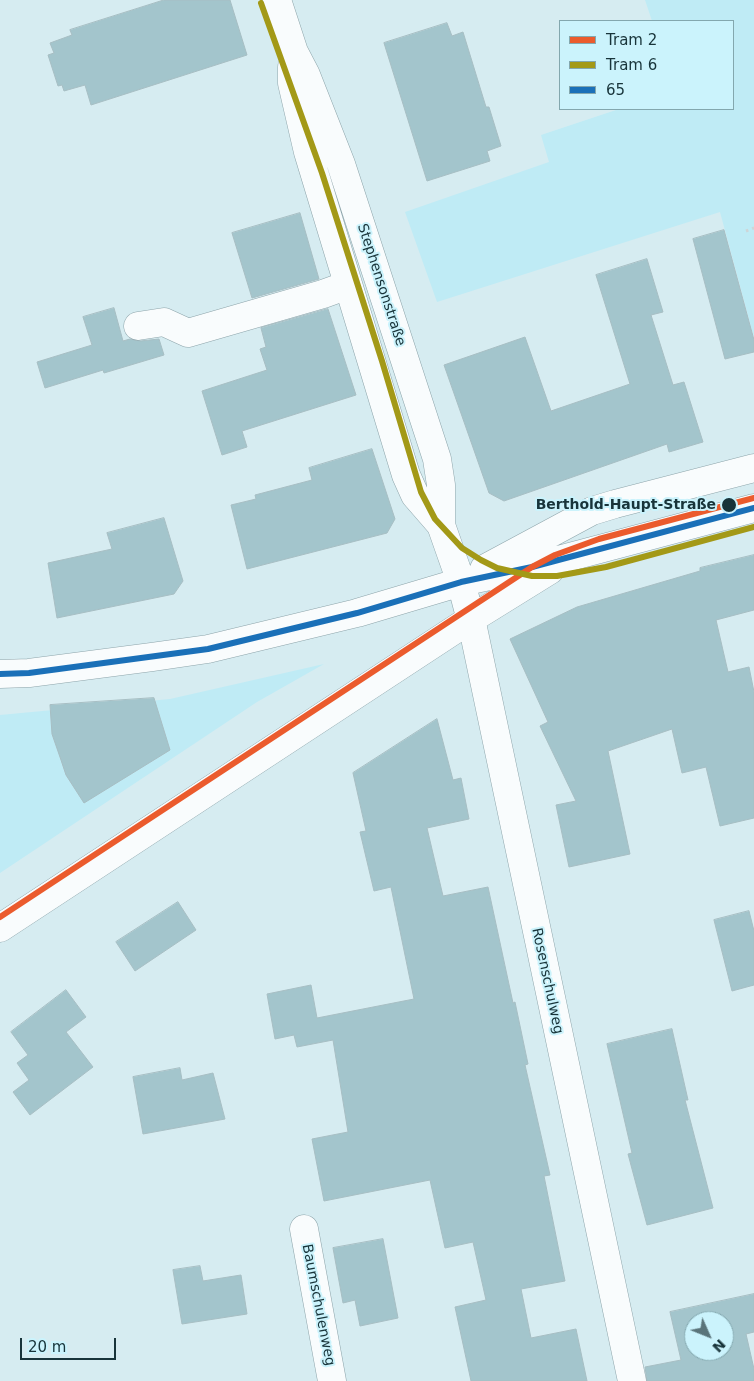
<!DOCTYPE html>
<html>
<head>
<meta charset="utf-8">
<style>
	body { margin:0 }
	#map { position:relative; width:754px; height:1381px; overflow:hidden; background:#d6ecf1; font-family:"DejaVu Sans",sans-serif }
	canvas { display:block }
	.legend { position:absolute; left:559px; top:20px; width:175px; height:90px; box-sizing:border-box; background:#cbf3fc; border:1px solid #83a7ae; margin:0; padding:6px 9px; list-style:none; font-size:15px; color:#18343a }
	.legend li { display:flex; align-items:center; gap:10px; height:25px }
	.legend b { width:25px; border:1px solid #83a7ae }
	.north { position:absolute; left:684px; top:1311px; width:50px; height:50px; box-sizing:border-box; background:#cbf3fc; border:1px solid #83a7ae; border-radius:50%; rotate:134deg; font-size:14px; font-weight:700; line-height:20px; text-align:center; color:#18343a }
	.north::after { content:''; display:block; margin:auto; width:18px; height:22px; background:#5a747a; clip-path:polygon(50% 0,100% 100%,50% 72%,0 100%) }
	.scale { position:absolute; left:20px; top:1338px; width:96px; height:22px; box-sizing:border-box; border:2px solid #18343a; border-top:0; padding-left:6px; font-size:15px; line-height:18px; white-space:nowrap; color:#18343a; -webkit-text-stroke:4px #cbf3fc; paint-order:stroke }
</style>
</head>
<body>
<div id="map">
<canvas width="754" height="1381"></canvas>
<ul class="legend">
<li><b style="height:6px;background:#eb5b2d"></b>Tram 2</li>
<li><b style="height:6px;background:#a39917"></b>Tram 6</li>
<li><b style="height:6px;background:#1a70b8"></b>65</li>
</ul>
<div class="north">N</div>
<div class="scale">20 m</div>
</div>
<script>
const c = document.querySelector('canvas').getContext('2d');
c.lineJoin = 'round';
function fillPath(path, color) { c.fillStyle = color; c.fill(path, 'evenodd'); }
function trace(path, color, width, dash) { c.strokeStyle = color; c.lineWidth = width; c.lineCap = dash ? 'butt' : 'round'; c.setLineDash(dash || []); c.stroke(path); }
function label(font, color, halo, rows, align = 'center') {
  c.font = font + ' "DejaVu Sans",sans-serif'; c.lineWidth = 4; c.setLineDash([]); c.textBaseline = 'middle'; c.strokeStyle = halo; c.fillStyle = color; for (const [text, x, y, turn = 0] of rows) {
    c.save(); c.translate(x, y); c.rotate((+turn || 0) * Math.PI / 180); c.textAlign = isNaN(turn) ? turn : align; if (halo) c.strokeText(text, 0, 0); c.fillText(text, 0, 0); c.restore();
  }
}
fillPath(new Path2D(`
	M 645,0 L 754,0 L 754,338 L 720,212 L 437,302 L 405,212 L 549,162 L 541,135 L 619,109 L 733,109 L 733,21 L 652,21 Z
	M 324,664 L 257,702 L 0,873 L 0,715 L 170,699 Z`), '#bfebf5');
const building = new Path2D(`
	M 164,0 L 230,0 L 247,55 L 91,105 L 85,85 L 64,91 L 62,85 L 58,86 L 48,55 L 54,53 L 50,43 L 72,35 L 70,30 Z
	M 447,23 L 452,36 L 463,32 L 486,107 L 489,107 L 501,146 L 487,151 L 490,161 L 427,181 L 384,43 Z
	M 300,213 L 319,279 L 252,298 L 232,233 Z
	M 724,230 L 754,340 L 754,352 L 725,359 L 693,239 Z
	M 647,259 L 663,312 L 651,315 L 673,385 L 684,382 L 703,442 L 669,452 L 667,444 L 504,501 L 489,493 L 444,365 L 525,337 L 551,411 L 630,384 L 596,275 Z
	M 114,308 L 123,341 L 130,339 L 140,341 L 159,339 L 164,355 L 104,373 L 103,370 L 45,388 L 37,362 L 92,345 L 83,317 Z
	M 328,309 L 356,395 L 242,431 L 247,447 L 222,455 L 202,391 L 267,370 L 260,349 L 266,347 L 261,328 Z
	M 372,449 L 395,519 L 387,533 L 247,569 L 231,505 L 256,499 L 255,495 L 312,480 L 309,468 Z
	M 164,518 L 183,581 L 174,594 L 57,618 L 48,563 L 112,549 L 107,533 Z
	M 754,555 L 754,610 L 716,620 L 728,672 L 749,667 L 754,692 L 754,818 L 720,826 L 706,767 L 682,773 L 672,729 L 608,751 L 630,854 L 569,867 L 556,805 L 576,801 L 540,726 L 548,722 L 510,639 L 577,607 L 700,571 L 700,568 Z
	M 154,698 L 170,750 L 84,803 L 66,775 L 61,760 L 52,734 L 50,705 Z
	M 437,719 L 453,780 L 461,778 L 469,819 L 427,828 L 443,896 L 488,887 L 513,1003 L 515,1002 L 528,1064 L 525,1065 L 550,1175 L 544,1176 L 565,1281 L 521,1289 L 531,1338 L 576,1329 L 587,1381 L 471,1381 L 455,1307 L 486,1300 L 473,1242 L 445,1248 L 430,1180 L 324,1201 L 312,1139 L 348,1132 L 333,1040 L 297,1047 L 294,1035 L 275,1039 L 267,994 L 311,985 L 317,1018 L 414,999 L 391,887 L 374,891 L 360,832 L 366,831 L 353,773 Z
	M 178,902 L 196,930 L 135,971 L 116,942 Z
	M 749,911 L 754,931 L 754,985 L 732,991 L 714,920 Z
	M 66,990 L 86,1017 L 66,1032 L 93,1067 L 30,1115 L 13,1092 L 29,1080 L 17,1063 L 28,1055 L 11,1032 Z
	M 672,1029 L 688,1100 L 685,1100 L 713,1208 L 647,1225 L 628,1154 L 632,1153 L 607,1044 Z
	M 180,1068 L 182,1080 L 213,1073 L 225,1119 L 143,1134 L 133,1077 Z
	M 383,1239 L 398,1318 L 360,1326 L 355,1300 L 343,1303 L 333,1248 Z
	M 200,1266 L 203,1281 L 241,1275 L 247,1314 L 182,1324 L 173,1270 Z
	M 754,1294 L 754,1332 L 746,1334 L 754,1369 L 754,1381 L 647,1381 L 645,1367 L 681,1360 L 670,1312 ZM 694,1321 L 724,1321 L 724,1351 L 694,1351 Z`);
fillPath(building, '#a3c5cc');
trace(building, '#a7bec3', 1);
const minor = new Path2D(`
	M 277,0 L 294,52 L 306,75 L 341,164 L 437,459 L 441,485 L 441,525 L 461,582 L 473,628 L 632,1381
	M 292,67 L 292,83 L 308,152 L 406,475 L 415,495 L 441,525
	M 138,326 L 164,322 L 188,333 L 323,294 L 348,285
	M 484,569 L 592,511 L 615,504 L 754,468
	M 0,674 L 29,673 L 152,657 L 208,649 L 357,613 L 461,582 L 532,567 L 754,508
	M 0,928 L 471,619 L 550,570
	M 304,1229 L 332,1381`);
trace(minor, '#8da4aa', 29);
trace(new Path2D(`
	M 746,231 L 754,228`), '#ced5d7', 3, [2.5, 4]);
trace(minor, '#f9fcfd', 28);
trace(new Path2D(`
	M 0,674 L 29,673 L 208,649 L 357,613 L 461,582 L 532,567 L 754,508`), '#1a70b8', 6);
trace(new Path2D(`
	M 0,917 L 532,567 L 555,555 L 599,539 L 754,498`), '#eb5b2d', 6);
trace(new Path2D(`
	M 261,3 L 322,173 L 382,361 L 421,492 L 435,519 L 462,548 L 481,560 L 497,568 L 532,576 L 557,576 L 606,567 L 754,527`), '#a39917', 6);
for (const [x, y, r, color] of [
	[729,505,8,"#18343a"]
]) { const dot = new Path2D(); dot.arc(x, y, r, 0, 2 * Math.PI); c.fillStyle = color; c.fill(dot); trace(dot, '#cbf3fc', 2); }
label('14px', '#18343a', '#cbf3fc', [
	["Stephensonstraße",381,285,72],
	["Rosenschulweg",547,981,78],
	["Baumschulenweg",318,1305,79]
]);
label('bold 14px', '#18343a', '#cbf3fc', [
	["Berthold-Haupt-Straße",716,505]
], 'right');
</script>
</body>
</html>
